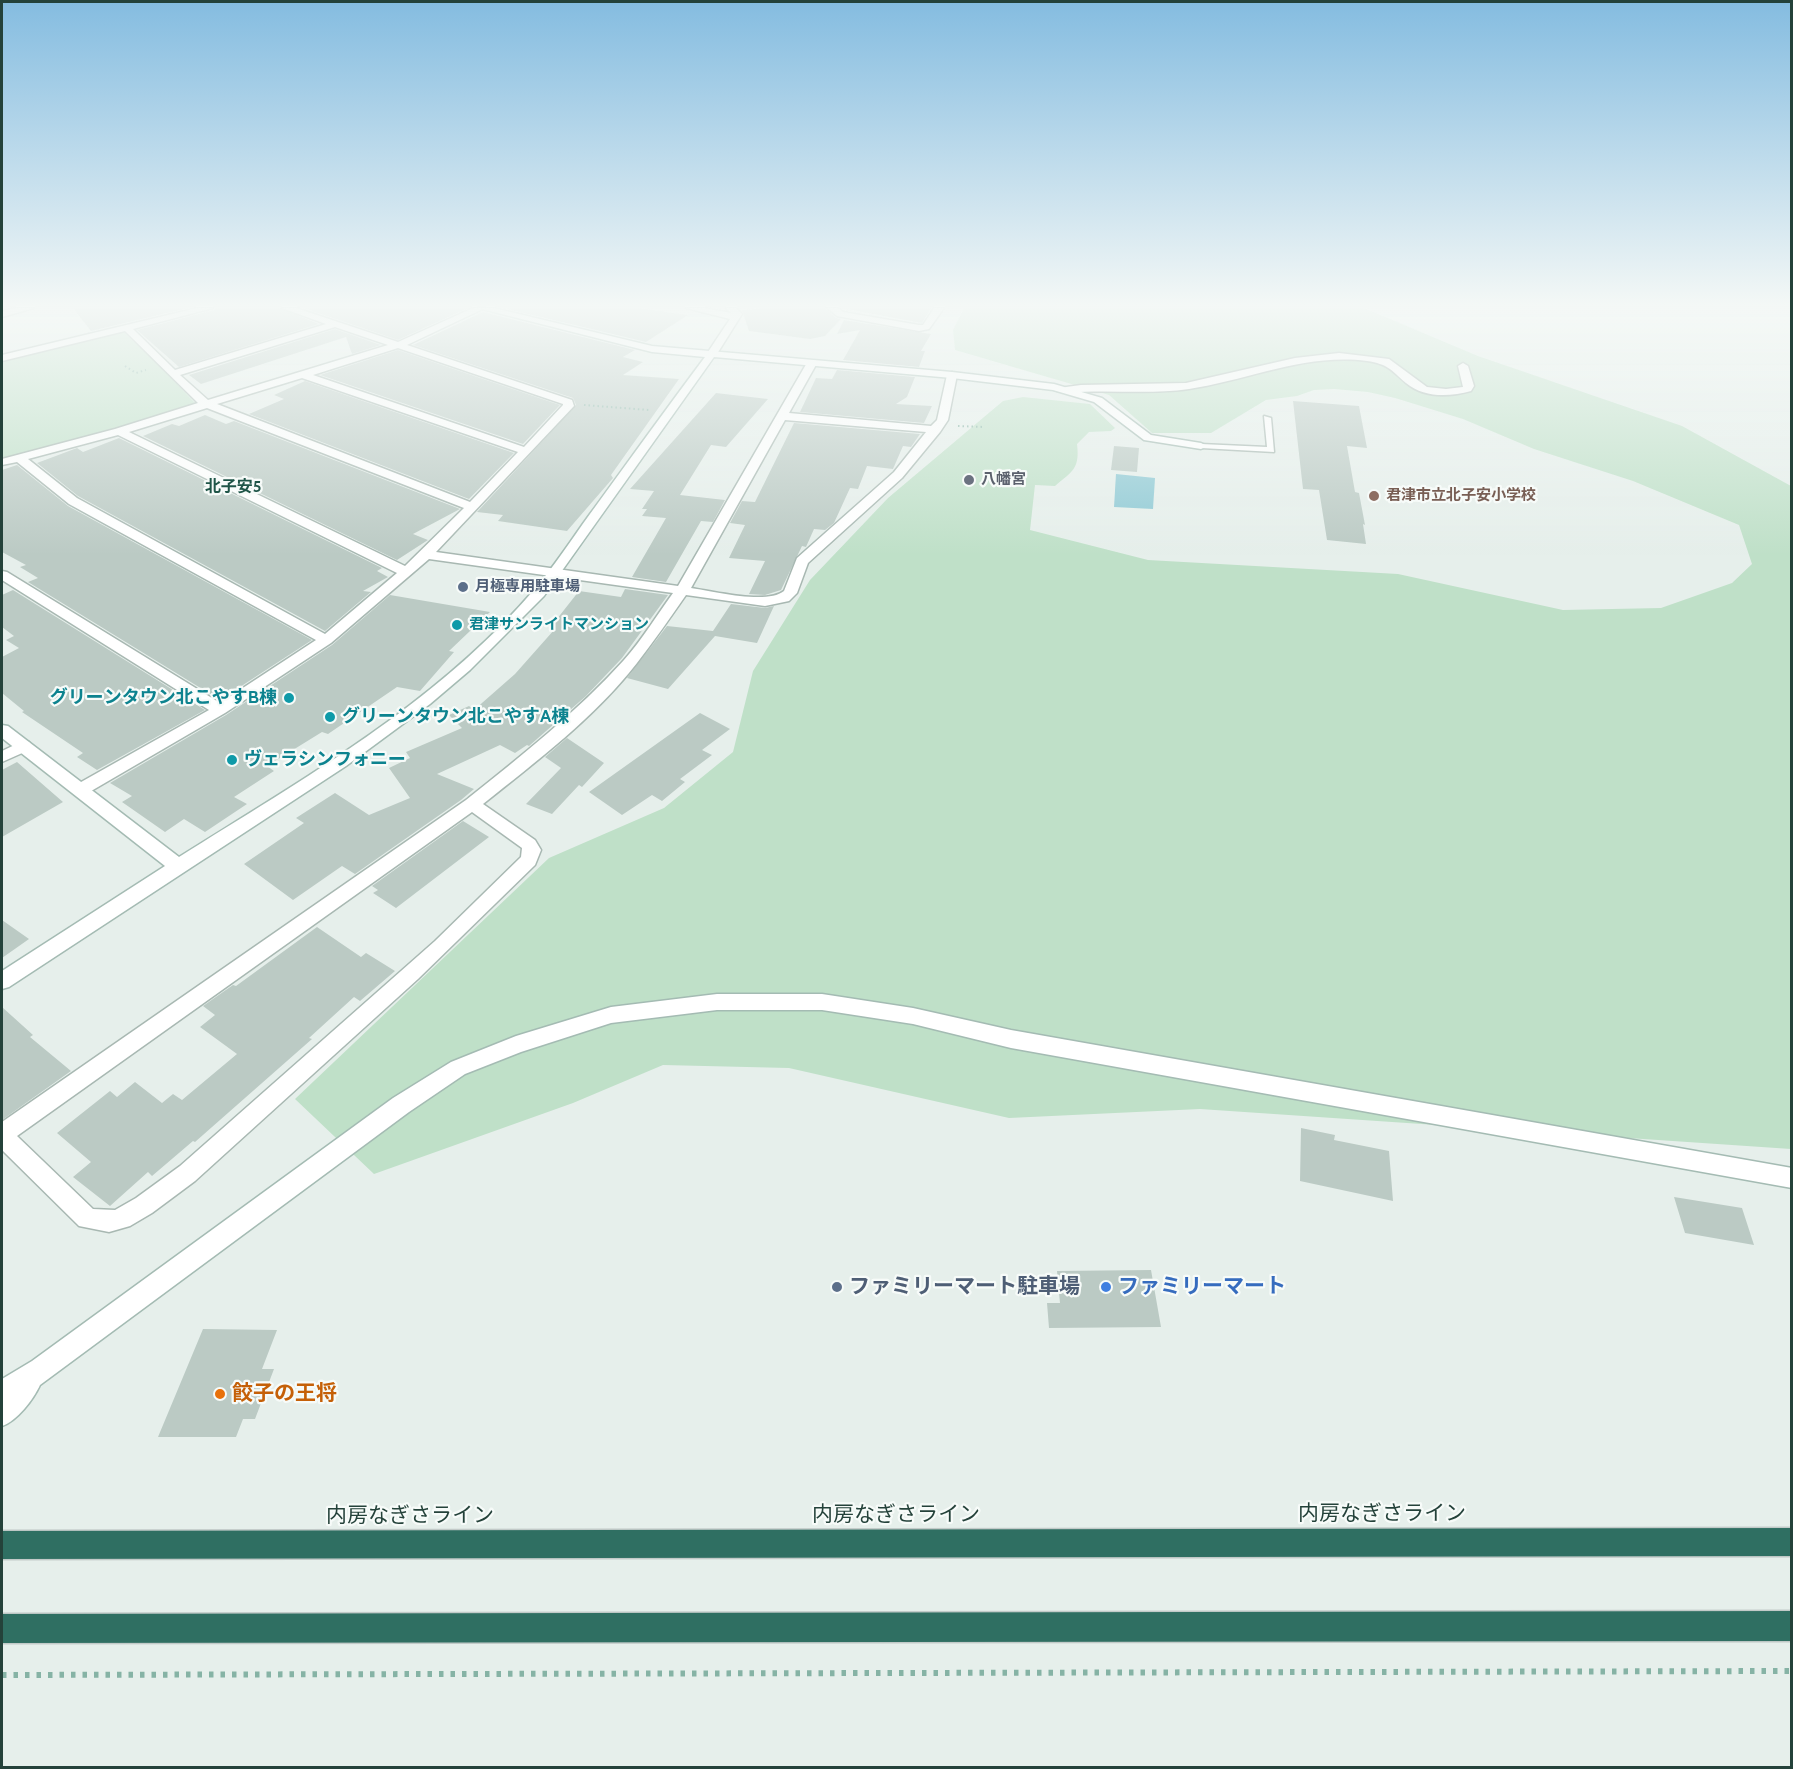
<!DOCTYPE html>
<html>
<head>
<meta charset="utf-8">
<style>
	body { margin:0 }
	#map { position:relative; width:1793px; height:1769px; overflow:hidden; background:#e6efeb; font-family:Cabin,sans-serif }
	canvas { display:block }
	.frame { position:absolute; inset:0; border:3px solid #24423a; pointer-events:none }
</style>
</head>
<body>
<div id="map">
<canvas width="1793" height="1769"></canvas>
<div class="frame"></div>
</div>
<script>
const c = document.querySelector('canvas').getContext('2d');
c.lineJoin = 'round';
function fillPath(path, color) { c.fillStyle = color; c.fill(path, 'evenodd'); }
function trace(path, color, width, dash) { c.strokeStyle = color; c.lineWidth = width; c.lineCap = dash ? 'butt' : 'round'; c.setLineDash(dash || []); c.stroke(path); }
function label(font, color, halo, rows, align = 'center') {
  c.font = font + ' Cabin,"Noto Sans JP",sans-serif'; c.lineWidth = 4.5; c.setLineDash([]); c.textBaseline = 'middle'; c.strokeStyle = halo; c.fillStyle = color; for (const [text, x, y, turn = 0] of rows) {
    c.save(); c.translate(x, y); c.rotate((+turn || 0) * Math.PI / 180); c.textAlign = isNaN(turn) ? turn : align; if (halo) c.strokeText(text, 0, 0); c.fillText(text, 0, 0); c.restore();
  }
}
fillPath(new Path2D(`
	M 964,308 L 1364,308 L 1478,356 L 1682,426 L 1791,486 L 1791,1149 L 1200,1109 L 1009,1118 L 789,1068 L 663,1065 L 573,1103 L 374,1174 L 295,1099 L 549,858 L 664,808 L 733,752 L 753,671 L 810,580 L 888,498 L 1003,401 L 1023,397 L 1090,404 L 1115,428 L 1111,431 L 1089,432 L 1077,444 C 1080,468 1073,471 1055,486 L 1035,485 L 1030,530 L 1148,560 L 1398,574 L 1563,610 L 1661,608 L 1732,583 L 1752,564 L 1739,525 L 1633,481 L 1534,449 L 1463,419 L 1395,398 L 1368,392 L 1334,389 L 1314,390 L 1297,396 L 1266,400 L 1211,433 L 1152,433 L 1109,395 L 955,350 L 953,330 Z
	M 114,332 L 124,332 L 148,355 L 156,359 L 156,362 L 196,404 L 86,438 L 79,438 L 2,459 L 2,360 Z`), '#bfe0c8');
fillPath(new Path2D(`
	M 1116,474 L 1155,478 L 1153,509 L 1114,507 Z`), '#8ec9d4');
fillPath(new Path2D(`
	M 73,308 L 188,308 L 91,331 Z
	M 215,308 L 280,308 L 319,324 L 179,367 L 137,330 L 214,310 Z
	M 303,308 L 468,308 L 398,340 Z
	M 503,308 L 639,308 L 688,315 L 646,342 Z
	M 764,308 L 825,308 L 836,318 L 841,319 L 825,336 L 810,339 L 749,331 L 742,310 Z
	M 841,308 L 931,308 L 922,323 Z
	M 483,312 L 635,350 L 623,357 L 643,362 L 623,375 L 679,379 L 611,475 L 613,478 L 567,531 L 498,521 L 503,515 L 477,512 L 576,405 L 573,398 L 413,345 Z
	M 844,320 L 931,334 L 921,351 L 925,351 L 919,367 L 843,360 L 860,330 L 837,334 Z
	M 335,329 L 381,345 L 352,354 L 346,337 L 201,384 L 189,375 Z
	M 398,350 L 560,405 L 523,444 L 320,375 Z
	M 837,370 L 915,377 L 907,397 L 896,404 L 932,406 L 924,423 L 800,412 L 816,378 L 832,379 Z
	M 305,381 L 514,453 L 469,499 L 249,414 L 284,399 L 274,395 Z
	M 716,393 L 768,399 L 726,447 L 711,445 L 680,495 L 725,500 L 713,522 L 701,521 L 666,582 L 632,577 L 666,518 L 642,516 L 647,509 L 642,509 L 654,491 L 630,489 Z
	M 1293,401 L 1359,406 L 1367,448 L 1347,446 L 1355,492 L 1359,493 L 1365,525 L 1363,524 L 1366,544 L 1327,540 L 1319,490 L 1303,489 Z
	M 205,415 L 226,424 L 234,421 L 460,509 L 413,534 L 428,540 L 397,560 L 143,436 L 172,424 L 179,426 Z
	M 794,423 L 920,434 L 911,447 L 903,446 L 893,469 L 867,466 L 858,489 L 850,488 L 834,523 L 825,530 L 814,529 L 806,547 L 802,546 L 781,590 L 765,595 L 749,594 L 765,561 L 729,558 L 745,525 L 730,523 L 742,501 L 755,502 Z
	M 119,438 L 382,568 L 377,571 L 388,577 L 363,591 L 371,592 L 325,631 L 78,496 L 37,463 L 77,448 L 83,452 Z
	M 1114,446 L 1139,448 L 1137,472 L 1111,470 Z
	M 17,465 L 68,506 L 312,640 L 220,700 L 28,582 L 38,578 L 20,567 L 26,565 L 2,552 L 2,470 Z
	M 625,589 L 668,595 L 622,658 L 586,696 L 529,746 L 527,745 L 515,753 L 500,745 L 437,774 L 474,789 L 461,800 L 355,874 L 342,866 L 293,900 L 244,864 L 304,823 L 296,818 L 335,793 L 369,815 L 410,798 L 389,768 L 410,758 L 406,752 L 462,728 L 449,715 L 469,706 L 474,710 L 515,674 L 554,630 L 549,629 L 579,591 L 621,597 Z
	M 13,590 L 205,710 L 97,770 L 77,757 L 83,753 L 22,712 L 24,711 L 2,693 L 2,657 L 19,648 L 6,640 L 14,636 L 2,627 L 2,595 Z
	M 390,595 L 490,612 L 449,651 L 454,652 L 420,691 L 397,687 L 328,734 L 322,732 L 267,766 L 274,771 L 234,797 L 247,804 L 205,832 L 184,819 L 165,832 L 122,802 L 132,796 L 110,783 L 226,715 L 332,645 Z
	M 731,604 L 765,608 L 774,606 L 757,643 L 715,636 L 668,689 L 627,678 L 667,626 L 713,631 Z
	M 700,713 L 730,729 L 702,750 L 712,755 L 680,779 L 685,782 L 662,801 L 652,795 L 622,815 L 589,792 Z
	M 567,738 L 604,763 L 582,787 L 579,785 L 552,814 L 526,804 L 561,768 L 545,757 Z
	M 17,762 L 63,802 L 2,837 L 2,770 Z
	M 463,821 L 489,837 L 396,908 L 373,893 L 378,890 L 372,886 Z
	M 2,920 L 29,939 L 2,958 Z
	M 317,927 L 361,957 L 366,953 L 395,971 L 360,1001 L 354,997 L 309,1038 L 312,1039 L 195,1142 L 193,1141 L 152,1176 L 148,1172 L 110,1206 L 73,1177 L 91,1162 L 57,1133 L 110,1091 L 117,1097 L 135,1082 L 162,1103 L 173,1094 L 182,1100 L 237,1054 L 200,1027 L 215,1015 L 203,1006 L 233,985 L 236,986 Z
	M 2,1007 L 33,1035 L 30,1037 L 71,1071 L 2,1120 Z
	M 1301,1128 L 1335,1135 L 1334,1140 L 1389,1151 L 1393,1201 L 1300,1181 Z
	M 1674,1197 L 1742,1208 L 1754,1245 L 1685,1233 Z
	M 1151,1270 L 1161,1327 L 1049,1328 L 1047,1303 L 1060,1303 L 1057,1271 Z
	M 203,1329 L 277,1330 L 262,1369 L 274,1369 L 255,1419 L 243,1419 L 236,1437 L 158,1437 Z`), '#bbcac4');
const lane = new Path2D(`
	M 1264,416 L 1271,418 L 1274,452 L 1201,448 L 1197,446 L 1201,444 L 1267,447 Z`);
const street = new Path2D(`
	M 197,308 L 213,308 L 133,329 L 175,370 L 326,324 L 282,308 L 296,308 L 398,342 L 473,308 L 485,308 L 407,345 L 572,400 L 574,406 L 436,552 L 678,586 L 808,361 L 817,363 L 789,413 L 931,426 L 937,420 L 947,375 L 952,372 L 957,375 L 948,420 L 940,432 L 902,478 L 808,563 L 797,593 L 789,601 L 765,606 L 686,595 C 670,618 654,641 637,663 C 595,717 537,761 483,804 L 535,840 L 541,850 L 535,865 L 418,979 L 195,1181 L 152,1213 L 130,1226 L 109,1232 L 79,1226 L 2,1150 L 2,1122 L 466,800 C 521,756 577,712 624,660 C 642,640 657,615 673,593 L 429,559 L 331,643 L 225,713 L 86,794 L 74,794 L 72,790 L 74,786 L 209,710 L 2,580 L 2,571 L 7,572 L 220,703 L 316,640 L 69,504 L 17,462 L 2,465 L 2,459 L 115,429 L 198,403 L 125,331 L 2,361 L 2,355 ZM 335,327 L 388,345 L 208,400 L 180,375 ZM 398,348 L 563,404 L 563,405 L 524,447 L 313,375 ZM 302,378 L 518,452 L 470,502 L 217,404 ZM 207,408 L 464,508 L 405,566 L 129,432 ZM 785,420 L 926,432 L 894,472 L 797,558 L 784,591 C 767,605 712,591 691,588 ZM 118,435 L 397,573 L 325,634 L 77,498 L 28,459 ZM 472,812 L 522,848 L 521,857 L 435,941 L 180,1166 L 136,1198 L 115,1210 L 93,1209 L 17,1136 Z
	M 686,308 L 704,308 L 731,313 L 726,308 L 736,308 L 742,314 L 715,357 L 706,355 L 730,319 Z
	M 827,308 L 838,308 L 843,312 L 919,325 L 923,325 L 934,308 L 944,308 L 929,329 L 919,331 L 837,316 Z
	M 1339,353 L 1389,359 L 1427,387 L 1446,389 L 1463,387 L 1458,366 L 1463,363 L 1468,366 L 1474,386 L 1471,391 C 1449,397 1424,398 1406,383 C 1391,370 1388,364 1367,361 C 1305,353 1249,380 1189,389 C 1148,395 1107,389 1066,393 L 1061,390 L 1066,387 L 1081,385 L 1186,383 L 1295,358 Z
	M 23,741 L 29,742 L 31,746 L 29,750 L 2,762 L 2,751 Z`);
const secondary = new Path2D(`
	M 17,308 L 34,308 L 2,317 L 2,311 Z
	M 478,308 L 494,308 L 652,346 L 952,372 L 1054,384 L 1102,398 L 1151,435 L 1201,443 L 1207,446 L 1201,449 L 1144,440 L 1094,402 L 1053,390 L 952,378 L 714,357 L 544,596 L 470,670 L 430,704 L 346,766 L 9,987 L 2,989 L 2,971 L 165,866 L 2,738 L 2,725 L 8,726 L 179,857 C 303,779 436,704 533,591 C 554,567 571,540 590,514 C 628,462 666,409 705,357 L 652,352 Z
	M 717,994 L 822,994 L 913,1008 L 1011,1030 L 1792,1168 L 1792,1188 L 1011,1048 L 913,1024 L 822,1010 L 717,1010 L 611,1023 L 521,1052 L 465,1074 L 409,1112 L 40,1385 C 33,1400 17,1421 2,1426 L 2,1379 L 32,1361 L 393,1098 L 451,1062 L 516,1036 L 611,1007 Z`);
const highway = new Path2D(`
	M 1792,1528 L 1792,1556 L 2,1559 L 2,1531 Z
	M 1792,1611 L 1792,1641 L 2,1643 L 2,1614 Z`);
trace(lane, '#a8b8b2', 3);
trace(street, '#a8b8b2', 3);
trace(secondary, '#a4bbb3', 3);
trace(highway, '#c2cac8', 3);
trace(new Path2D(`
	M 125,366 L 136,373 L 146,370
	M 584,405 L 649,410
	M 958,426 L 984,427`), '#86b3a5', 2, [1.5, 3]);
trace(new Path2D(`
	M 2,1675 L 1792,1671`), '#86b3a5', 6, [4.5, 7]);
fillPath(lane, '#fff');
fillPath(street, '#fff');
fillPath(secondary, '#fff');
fillPath(highway, '#2f6f62');
const sky = c.createLinearGradient(0, 0, 0, 555);
sky.addColorStop(0, '#84bce0');
sky.addColorStop(0.55, '#f4f8f6');
sky.addColorStop(1, '#f4f8f600');
c.fillStyle = sky;
c.fillRect(0, 0, 1793, 555);
for (const [x, y, r, color] of [
	[969,480,6,"#6b7280"],
	[1374,496,6,"#8d6e63"],
	[463,587,6,"#5c6f8a"],
	[457,625,6,"#0f9aa8"],
	[289,698,6,"#0f9aa8"],
	[330,717,6,"#0f9aa8"],
	[232,760,6,"#0f9aa8"],
	[837,1287,6,"#5c6f8a"],
	[1106,1287,6,"#3f7fe0"],
	[220,1394,6,"#e8710a"]
]) { const dot = new Path2D(); dot.arc(x, y, r, 0, 2 * Math.PI); c.fillStyle = color; c.fill(dot); trace(dot, '#f7fbf9', 2); }
label('bold 15px', '#5b616d', '#f7fbf9', [
	["八幡宮",981,480]
], 'left');
label('bold 15px', '#785e54', '#f7fbf9', [
	["君津市立北子安小学校",1386,496]
], 'left');
label('bold 15px', '#4e5e75', '#f7fbf9', [
	["月極専用駐車場",475,587]
], 'left');
label('bold 15px', '#0d838f', '#f7fbf9', [
	["君津サンライトマンション",469,625]
], 'left');
label('bold 16px', '#1f5548', '#f7fbf9', [
	["北子安5",233,487]
]);
label('bold 18px', '#0d838f', '#f7fbf9', [
	["グリーンタウン北こやすB棟",277,698,"right"],
	["グリーンタウン北こやすA棟",342,717],
	["ヴェラシンフォニー",244,760]
], 'left');
label('bold 21px', '#4e5e75', '#f7fbf9', [
	["ファミリーマート駐車場",849,1287]
], 'left');
label('bold 21px', '#366cbe', '#f7fbf9', [
	["ファミリーマート",1118,1287]
], 'left');
label('bold 21px', '#c56008', '#f7fbf9', [
	["餃子の王将",232,1394]
], 'left');
label('21px', '#24423a', '#f7fbf9', [
	["内房なぎさライン",1382,1514],
	["内房なぎさライン",896,1515],
	["内房なぎさライン",410,1516]
]);
</script>
</body>
</html>
